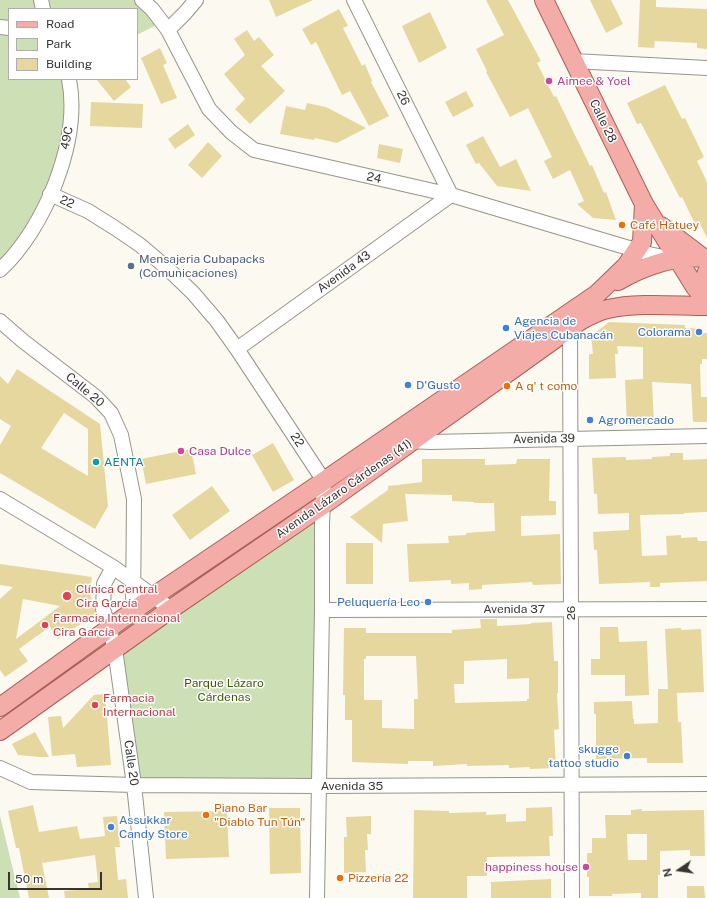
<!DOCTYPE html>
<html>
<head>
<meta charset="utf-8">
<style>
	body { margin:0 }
	#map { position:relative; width:707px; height:898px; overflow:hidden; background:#fcf9f0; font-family:"Public Sans",sans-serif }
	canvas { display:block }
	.legend { position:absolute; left:8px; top:8px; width:130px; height:72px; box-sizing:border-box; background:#fff; border:1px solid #afaead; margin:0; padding:5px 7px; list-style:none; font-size:12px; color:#363532 }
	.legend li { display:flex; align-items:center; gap:8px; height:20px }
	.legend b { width:20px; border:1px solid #afaead }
	.north { position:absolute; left:659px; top:850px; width:40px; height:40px; -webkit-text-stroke:3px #fff; paint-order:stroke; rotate:257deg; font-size:11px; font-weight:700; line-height:16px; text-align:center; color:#363532 }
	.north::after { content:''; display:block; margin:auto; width:14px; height:18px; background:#363532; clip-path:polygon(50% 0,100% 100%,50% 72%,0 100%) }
	.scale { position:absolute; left:8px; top:872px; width:94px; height:18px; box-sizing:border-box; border:2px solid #363532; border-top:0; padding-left:5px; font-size:12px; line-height:14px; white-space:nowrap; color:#363532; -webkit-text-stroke:3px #fff; paint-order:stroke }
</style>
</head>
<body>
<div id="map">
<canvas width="707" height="898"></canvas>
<ul class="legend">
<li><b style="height:5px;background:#f3aca7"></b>Road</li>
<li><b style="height:11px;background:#cde0b5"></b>Park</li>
<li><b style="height:11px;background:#e6d79f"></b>Building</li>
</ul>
<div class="north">N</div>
<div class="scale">50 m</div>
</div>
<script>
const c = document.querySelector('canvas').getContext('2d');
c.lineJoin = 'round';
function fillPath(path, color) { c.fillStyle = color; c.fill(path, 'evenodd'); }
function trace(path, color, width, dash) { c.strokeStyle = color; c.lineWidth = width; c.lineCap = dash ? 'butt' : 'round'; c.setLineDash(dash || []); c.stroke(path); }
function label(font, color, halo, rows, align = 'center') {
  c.font = font + ' "Public Sans",sans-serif'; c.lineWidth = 3; c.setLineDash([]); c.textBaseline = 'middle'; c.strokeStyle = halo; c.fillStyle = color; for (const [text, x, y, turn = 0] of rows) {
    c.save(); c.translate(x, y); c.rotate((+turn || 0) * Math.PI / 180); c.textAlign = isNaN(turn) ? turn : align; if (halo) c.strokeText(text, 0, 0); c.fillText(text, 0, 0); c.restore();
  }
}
fillPath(new Path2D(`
	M 0,0 L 142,0 L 162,22 L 137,35 L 137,9 L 9,9 L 9,79 L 69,79 L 72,100 L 54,183 L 0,270 Z
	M 322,477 L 318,786 L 134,785 L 115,649 L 0,731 L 0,707 Z
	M 0,816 L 20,898 L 0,898 Z`), '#cde0b5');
fillPath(new Path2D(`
	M 269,0 L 313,0 L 276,17 Z
	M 486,0 L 508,0 L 541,61 L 537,63 L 554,97 L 556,96 L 590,166 L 592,165 L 604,193 L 606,192 L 616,220 L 593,218 L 577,204 L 584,201 L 570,170 L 553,179 L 544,161 L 552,157 L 528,108 L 510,117 L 486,72 L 487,71 L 476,49 L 504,35 Z
	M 590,0 L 611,0 L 623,24 L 606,33 Z
	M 640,0 L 656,0 L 656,7 L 707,9 L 707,49 L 697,48 L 697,43 L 655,41 L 654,48 L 638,47 Z
	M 339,9 L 348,26 L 343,28 L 362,66 L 365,64 L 372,81 L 371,82 L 389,116 L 369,126 L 350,91 L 342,95 L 316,42 L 311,45 L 302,29 Z
	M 430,12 L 447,48 L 419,63 L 402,26 Z
	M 247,30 L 254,41 L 259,37 L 274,55 L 261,66 L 285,91 L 250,124 L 235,109 L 245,99 L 224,74 L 245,55 L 234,39 Z
	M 160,48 L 167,63 L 163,65 L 177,98 L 161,104 L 141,58 Z
	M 96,79 L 125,79 L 131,87 L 114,101 Z
	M 665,85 L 682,119 L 685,118 L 704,157 L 697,161 L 707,182 L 707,238 L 699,222 L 695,224 L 682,197 L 680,198 L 641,123 L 637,124 L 627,103 Z
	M 466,91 L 474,106 L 453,117 L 445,102 Z
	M 91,102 L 143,104 L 142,128 L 90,126 Z
	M 307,103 L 326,107 L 366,128 L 337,143 L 315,138 L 314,140 L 280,134 L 286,106 L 305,110 Z
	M 188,124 L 195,135 L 175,149 L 168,139 Z
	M 483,136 L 500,167 L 516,159 L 531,191 L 497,186 L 479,163 L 476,164 L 466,145 Z
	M 208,142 L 222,156 L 202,178 L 188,165 Z
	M 379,144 L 403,149 L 400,163 L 377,158 Z
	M 609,322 L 685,325 L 685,328 L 703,329 L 703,333 L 707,333 L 707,359 L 702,359 L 702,364 L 700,364 L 701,397 L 707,397 L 707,422 L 693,422 L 691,384 L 652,382 L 654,424 L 627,426 L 625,380 L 643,379 L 643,347 L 617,346 L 618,354 L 615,354 L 616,378 L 589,379 L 589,354 L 593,354 L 591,336 Z
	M 17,369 L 100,424 L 108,506 L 95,529 L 0,473 L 0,445 L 11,426 L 0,419 L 0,376 L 8,384 ZM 64,413 L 88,429 L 88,476 L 41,448 Z
	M 273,443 L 294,480 L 273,492 L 252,455 Z
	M 191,449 L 196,474 L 146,484 L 141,459 Z
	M 670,453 L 683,453 L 683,460 L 707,459 L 707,512 L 684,513 L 684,514 L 640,515 L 642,556 L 667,555 L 666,536 L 681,535 L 681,538 L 697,537 L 698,541 L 707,541 L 707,581 L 660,583 L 660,587 L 650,587 L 650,582 L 599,584 L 597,550 L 594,550 L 593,532 L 629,530 L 629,513 L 598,514 L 597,494 L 594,494 L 592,458 L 626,457 L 626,460 L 652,459 L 652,457 L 670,456 Z
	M 422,459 L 485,459 L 485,465 L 516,464 L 517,459 L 550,459 L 549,501 L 556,501 L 556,515 L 521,516 L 521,536 L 560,534 L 561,584 L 533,585 L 532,582 L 482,585 L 482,589 L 469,590 L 469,583 L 451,584 L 451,580 L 409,582 L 407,544 L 449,543 L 448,536 L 466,535 L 466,533 L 495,531 L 494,503 L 474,503 L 474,502 L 452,501 L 452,495 L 405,494 L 408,521 L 383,524 L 382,543 L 350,517 L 388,490 L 388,486 L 422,482 Z
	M 212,486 L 230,511 L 190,540 L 172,515 Z
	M 346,543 L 373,543 L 373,584 L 346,584 Z
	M 0,564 L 92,577 L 90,592 L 96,614 L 58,639 L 50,627 L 34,638 L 19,649 L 28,661 L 5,677 L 0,670 L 0,599 L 13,587 L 0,585 ZM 23,599 L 60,606 L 16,639 Z
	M 480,619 L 497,619 L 497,626 L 531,624 L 531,623 L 552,622 L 554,661 L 558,661 L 558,693 L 557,693 L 559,729 L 554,730 L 556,768 L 530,769 L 530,767 L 509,768 L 509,765 L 467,766 L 467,764 L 433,766 L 433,761 L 408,761 L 408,764 L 352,762 L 352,720 L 345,720 L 345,695 L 343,695 L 344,628 L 366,628 L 366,633 L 452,633 L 452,630 L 481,628 ZM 366,656 L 416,656 L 418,699 L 414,699 L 414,729 L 382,728 L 382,700 L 364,700 L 364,659 L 366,659 ZM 507,659 L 507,679 L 529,678 L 529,699 L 527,699 L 527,701 L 455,703 L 454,684 L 464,684 L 464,661 Z
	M 600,627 L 618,627 L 619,642 L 647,641 L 649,695 L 625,696 L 625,675 L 591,675 L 591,659 L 600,659 Z
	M 681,628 L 681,630 L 701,629 L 704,692 L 677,693 L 678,722 L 681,722 L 683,763 L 647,763 L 647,758 L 596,759 L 596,714 L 594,714 L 594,702 L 632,701 L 633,719 L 634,719 L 634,724 L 658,723 L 658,689 L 668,689 L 665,629 Z
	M 105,694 L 111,765 L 77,767 L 75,754 L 52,756 L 48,717 L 61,716 L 63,728 L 94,695 Z
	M 35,732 L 49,757 L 40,757 L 18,755 L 12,744 Z
	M 33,805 L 39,832 L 77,826 L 80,839 L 105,836 L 103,817 L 117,816 L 120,847 L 115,847 L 118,880 L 126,879 L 128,898 L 65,898 L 64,891 L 89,889 L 88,883 L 98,882 L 95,855 L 42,863 L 49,898 L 29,898 L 19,848 L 16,848 L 8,811 Z
	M 552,807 L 553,836 L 549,836 L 550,856 L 487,857 L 487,876 L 467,876 L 467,898 L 413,898 L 414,810 L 449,811 L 449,813 L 486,812 L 486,815 L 506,814 L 506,822 L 526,821 L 526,808 Z
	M 269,808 L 300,808 L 301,873 L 270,874 Z
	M 642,809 L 642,811 L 704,810 L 705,856 L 690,856 L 690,850 L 660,851 L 660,875 L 658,875 L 658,898 L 641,898 L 641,893 L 612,894 L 612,896 L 589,896 L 589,877 L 587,877 L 587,853 L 592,853 L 592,838 L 606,838 L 605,815 L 631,815 L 631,810 ZM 627,834 L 647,834 L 647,860 L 628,860 Z
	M 227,811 L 229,857 L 166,859 L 164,812 Z
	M 371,816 L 371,834 L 367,834 L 368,850 L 365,850 L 366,872 L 344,873 L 344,837 L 347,837 L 346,817 Z
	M 551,879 L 551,898 L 491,898 L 491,882 Z
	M 687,886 L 704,886 L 705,898 L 687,898 Z`), '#e6d79f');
const minor = new Path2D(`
	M 41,0 L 43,9
	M 142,0 L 152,9 L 168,30 L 209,109 L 231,132 L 254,150 L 451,195 L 649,254 L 673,259
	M 0,27 L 9,28
	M 168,30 L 185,13 L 196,0
	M 573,61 L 707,68
	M 50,194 L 88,211 L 115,228 L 140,245 L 167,268 L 193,293 L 217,321 L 237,349 L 324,481 L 322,524 L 322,610 L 317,898
	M 0,270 C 45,228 81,141 69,79
	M 0,321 L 23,341 L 96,397 L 111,413 L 121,435 L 134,499 L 133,612
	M 570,328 L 572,898
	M 237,349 L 451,195 L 354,0
	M 409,441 L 430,442 L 707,436
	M 0,499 L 113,567 L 171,609
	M 113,567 L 104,584 L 103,609 L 115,649 L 134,785 L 146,898
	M 322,610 L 707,609
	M 0,768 L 31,782 L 134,785 L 318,786 L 707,784`);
const major = new Path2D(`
	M 544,0 L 644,204 L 695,287 L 702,295 L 707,298
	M 661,226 L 702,257
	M 707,272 C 704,278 703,286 707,291
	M 618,281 C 644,266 676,255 707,258
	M 0,707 L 154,596 L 324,481 L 597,294 L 626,266 L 642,242 L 644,204
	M 0,731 L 171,609 L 323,505 L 580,321 C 589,316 598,311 608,309 C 636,302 678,306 707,306`);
trace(minor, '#97948c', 16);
trace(major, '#ac5e58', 20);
trace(minor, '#fff', 14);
trace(major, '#f3aca7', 18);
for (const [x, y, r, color] of [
	[549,81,4,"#d1479c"],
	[622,225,4,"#e8710a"],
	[131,266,4,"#5c6f8a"],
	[506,328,4,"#3f7fe0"],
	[699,332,4,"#3f7fe0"],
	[408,385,4,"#3f7fe0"],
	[507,386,4,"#e8710a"],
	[590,420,4,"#3f7fe0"],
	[181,451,4,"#d1479c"],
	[96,462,4,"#0f9aa8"],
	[67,596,5,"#e0444e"],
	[428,602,4,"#3f7fe0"],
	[45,625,4,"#e0444e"],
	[95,705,4,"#e0444e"],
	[627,756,4,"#3f7fe0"],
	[206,815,4,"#e8710a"],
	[111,827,4,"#3f7fe0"],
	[586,867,4,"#d1479c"],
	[340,878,4,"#e8710a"]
]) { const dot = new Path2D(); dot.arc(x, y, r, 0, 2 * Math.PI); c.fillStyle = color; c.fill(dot); trace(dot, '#fff', 1.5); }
label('12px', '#b23c85', '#fff', [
	["Aimee & Yoel",557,81],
	["Casa Dulce",189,451],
	["happiness house",578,867,"right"]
], 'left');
label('12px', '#363532', '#fff', [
	["26",403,98,64],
	["Calle 28",603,121,64],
	["49C",67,138,-78],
	["24",374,178,13],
	["22",67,202,24],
	["Avenida 43",344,272,-36],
	["Calle 20",85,390,40],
	["Avenida 39",544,439,-1],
	["22",297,440,57],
	["Avenida Lázaro Cárdenas (41)",344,489,-35],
	["Avenida 37",514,609],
	["26",571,613,-90],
	["Calle 20",131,763,82],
	["Avenida 35",352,786]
]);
label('12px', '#c56008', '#fff', [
	["Café Hatuey",630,225],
	["A q' t como",515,386],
	["Piano Bar",214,808],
	["\"Diablo Tun Tún\"",214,822],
	["Pizzería 22",348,878]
], 'left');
label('12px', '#4e5e75', '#fff', [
	["Mensajeria Cubapacks",139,259],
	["(Comunicaciones)",139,273]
], 'left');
label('12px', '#366cbe', '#fff', [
	["Agencia de",514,321],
	["Viajes Cubanacán",514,335],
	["Colorama",691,332,"right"],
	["D'Gusto",416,385],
	["Agromercado",598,420],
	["Peluquería Leo",420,602,"right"],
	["skugge",619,749,"right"],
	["tattoo studio",619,763,"right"],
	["Assukkar",119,820],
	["Candy Store",119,834]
], 'left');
label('12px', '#0d838f', '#fff', [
	["AENTA",104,462]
], 'left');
label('12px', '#be3a42', '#fff', [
	["Clínica Central",76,589],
	["Cira García",76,603],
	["Farmacia Internacional",53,618],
	["Cira García",53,632],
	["Farmacia",103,698],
	["Internacional",103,712]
], 'left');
label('12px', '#3f590c', '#fff', [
	["Parque Lázaro",224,683],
	["Cárdenas",224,697]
]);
</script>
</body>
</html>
